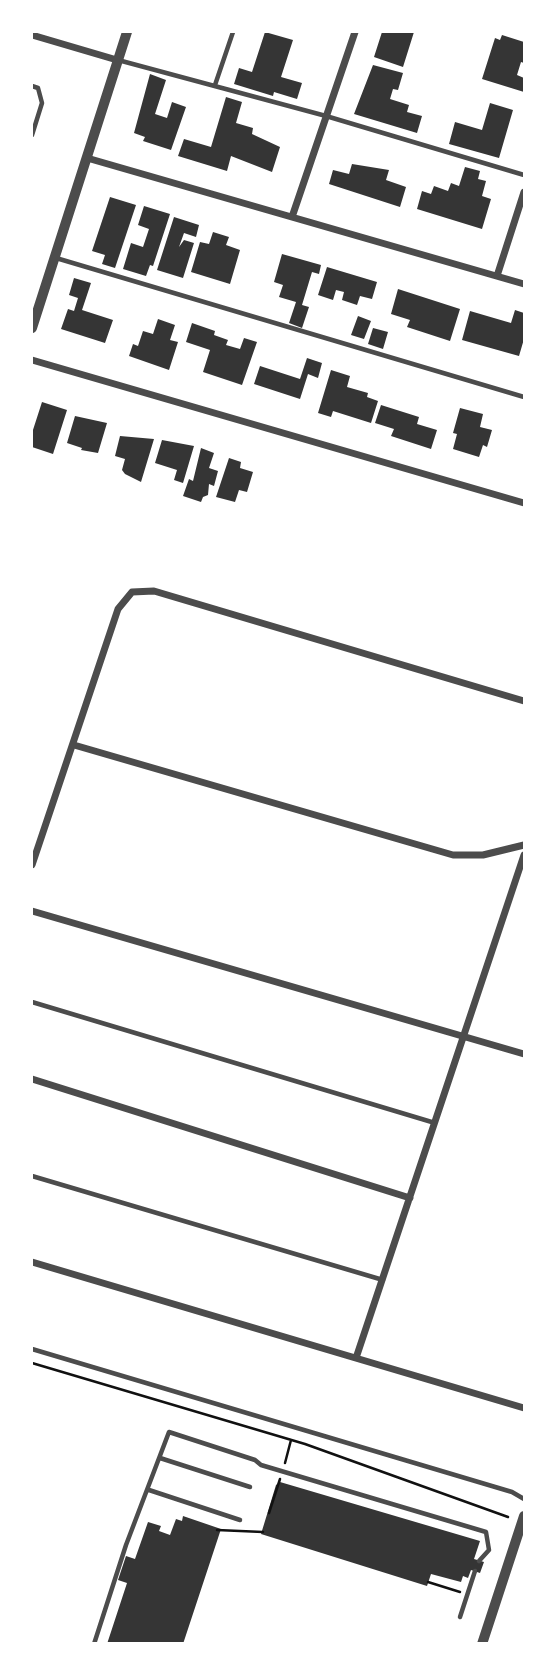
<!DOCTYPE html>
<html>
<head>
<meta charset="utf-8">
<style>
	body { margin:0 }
	#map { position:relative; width:556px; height:1675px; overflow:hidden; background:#fff; font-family:Poppins,sans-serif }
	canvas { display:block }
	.frame { position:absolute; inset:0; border:33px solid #fff; pointer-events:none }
</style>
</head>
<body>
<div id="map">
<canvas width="556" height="1675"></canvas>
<div class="frame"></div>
</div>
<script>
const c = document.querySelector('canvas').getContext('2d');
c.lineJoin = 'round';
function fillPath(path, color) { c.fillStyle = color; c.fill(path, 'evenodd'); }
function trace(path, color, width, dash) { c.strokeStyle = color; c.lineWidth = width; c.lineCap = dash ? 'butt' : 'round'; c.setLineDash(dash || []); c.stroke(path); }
fillPath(new Path2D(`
	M 265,32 L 293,40 L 281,77 L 302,83 L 297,99 L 274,92 L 273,96 L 234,84 L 239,68 L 252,72 Z
	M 382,32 L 414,32 L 403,67 L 374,57 Z
	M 502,35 L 524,42 L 524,63 L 521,62 L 517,75 L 524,78 L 524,92 L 482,79 L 495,38 L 500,40 Z
	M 373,65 L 403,73 L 398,90 L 393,89 L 390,99 L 409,105 L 407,112 L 422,116 L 417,133 L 354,114 Z
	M 150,74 L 166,80 L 155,114 L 167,118 L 172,102 L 186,107 L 171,150 L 143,141 L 145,137 L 134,133 Z
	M 226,97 L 242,102 L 236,123 L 253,128 L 252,134 L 280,147 L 272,172 L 231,156 L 227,171 L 178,156 L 184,139 L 211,147 Z
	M 490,103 L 513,110 L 499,158 L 449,144 L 455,122 L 482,130 Z
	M 352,164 L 389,170 L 386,180 L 406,187 L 400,207 L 329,184 L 333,170 L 349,174 Z
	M 465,167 L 480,171 L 478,179 L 486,181 L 482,196 L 491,199 L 482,229 L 417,209 L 422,191 L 431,194 L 434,186 L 448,191 L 451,183 L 459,186 Z
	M 110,197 L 136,205 L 115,268 L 102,264 L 105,255 L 92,251 Z
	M 144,206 L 170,214 L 153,266 L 150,265 L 146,276 L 123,269 L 131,243 L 143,247 L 149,229 L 138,225 Z
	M 174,217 L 199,225 L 196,237 L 184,233 L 179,247 L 184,240 L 194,243 L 183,278 L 157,270 Z
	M 213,232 L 229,237 L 226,245 L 240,250 L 230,284 L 191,272 L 200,242 L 209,244 Z
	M 282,254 L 321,265 L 319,274 L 312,272 L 302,305 L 309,307 L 302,328 L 289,323 L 296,302 L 279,297 L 283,285 L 274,282 Z
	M 327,267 L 377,282 L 372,299 L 360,296 L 357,305 L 342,300 L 344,292 L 336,290 L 333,300 L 318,295 Z
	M 74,278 L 91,283 L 82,310 L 113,320 L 105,343 L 61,329 L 68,309 L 74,311 L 78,298 L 69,295 Z
	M 398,289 L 460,309 L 450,341 L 407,327 L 410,320 L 391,314 Z
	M 515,310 L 524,313 L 524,339 L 519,356 L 462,340 L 470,311 L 511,323 Z
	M 358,316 L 371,321 L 364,339 L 351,335 Z
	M 158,319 L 175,325 L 170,340 L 178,342 L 169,370 L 129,356 L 133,344 L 138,346 L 143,331 L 153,334 Z
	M 192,323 L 215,331 L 214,335 L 228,340 L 226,345 L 240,349 L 244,338 L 257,342 L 242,385 L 203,372 L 210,350 L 186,342 Z
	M 373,328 L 388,332 L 383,349 L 368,344 Z
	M 307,358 L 322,363 L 318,378 L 308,374 L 300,399 L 254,384 L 260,366 L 300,379 Z
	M 331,370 L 350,376 L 347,387 L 368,393 L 367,397 L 378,401 L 371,423 L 333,411 L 331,417 L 318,413 Z
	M 42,402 L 67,410 L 53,454 L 32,447 L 32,433 Z
	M 381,405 L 419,417 L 417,424 L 437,430 L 431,449 L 391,436 L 394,429 L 375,423 Z
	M 460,408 L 483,414 L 480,427 L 492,430 L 487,447 L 483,445 L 479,457 L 453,449 L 457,434 L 453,433 Z
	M 75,416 L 107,423 L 98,453 L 81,450 L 82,448 L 67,443 Z
	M 120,436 L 154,439 L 141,482 L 125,474 L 122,470 L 125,459 L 115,456 Z
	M 162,440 L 194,446 L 183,483 L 174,480 L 177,470 L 155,463 Z
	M 201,448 L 214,453 L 209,468 L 218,471 L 214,486 L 209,484 L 208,495 L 203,497 L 201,502 L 183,496 L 189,479 L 193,481 Z
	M 229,458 L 241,462 L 240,468 L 253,472 L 247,492 L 239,490 L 235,502 L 216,497 Z
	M 280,1482 L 480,1541 L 474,1559 L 484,1562 L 480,1573 L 471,1570 L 468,1578 L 463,1576 L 461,1582 L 431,1574 L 427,1586 L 261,1534 L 276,1485 Z
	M 183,1516 L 221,1529 L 183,1644 L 107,1644 L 127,1583 L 118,1580 L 126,1556 L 135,1559 L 148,1522 L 161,1526 L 159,1531 L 170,1535 L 176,1519 L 182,1521 Z`), '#353535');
trace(new Path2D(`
	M 32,1363 L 305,1444 L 508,1517
	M 285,1463 L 291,1440
	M 269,1513 L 280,1479
	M 217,1530 L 263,1532
	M 428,1582 L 460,1592`), '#111', 2.5);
trace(new Path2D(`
	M 118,60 L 326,116 L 524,175
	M 215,85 L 233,32
	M 32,86 L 38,88 L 42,103 L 32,135
	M 56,258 L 524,397
	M 32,1002 L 435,1123
	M 32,1176 L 383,1280
	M 32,1349 L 512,1492 L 524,1499
	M 160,1458 L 250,1487
	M 149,1490 L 240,1520
	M 460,1617 L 475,1571
	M 94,1644 L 126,1545 L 169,1432 L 255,1460 L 261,1465 L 486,1532 L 489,1550 L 479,1561`), '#4c4c4c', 4.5);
trace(new Path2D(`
	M 32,35 L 117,60
	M 87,158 L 524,284
	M 292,217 L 355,32
	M 497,276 L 524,192
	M 32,360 L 524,503
	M 74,745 L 453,855 L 483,855 L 524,845
	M 32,865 L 118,609 L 132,592 L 154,591 L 524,701
	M 32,911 L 524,1054
	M 32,1079 L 410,1198
	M 32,1262 L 524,1408
	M 356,1358 L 524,855`), '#4c4c4c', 7);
trace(new Path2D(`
	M 32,328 L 127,32
	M 482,1644 L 524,1516`), '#4c4c4c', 10);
</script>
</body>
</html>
